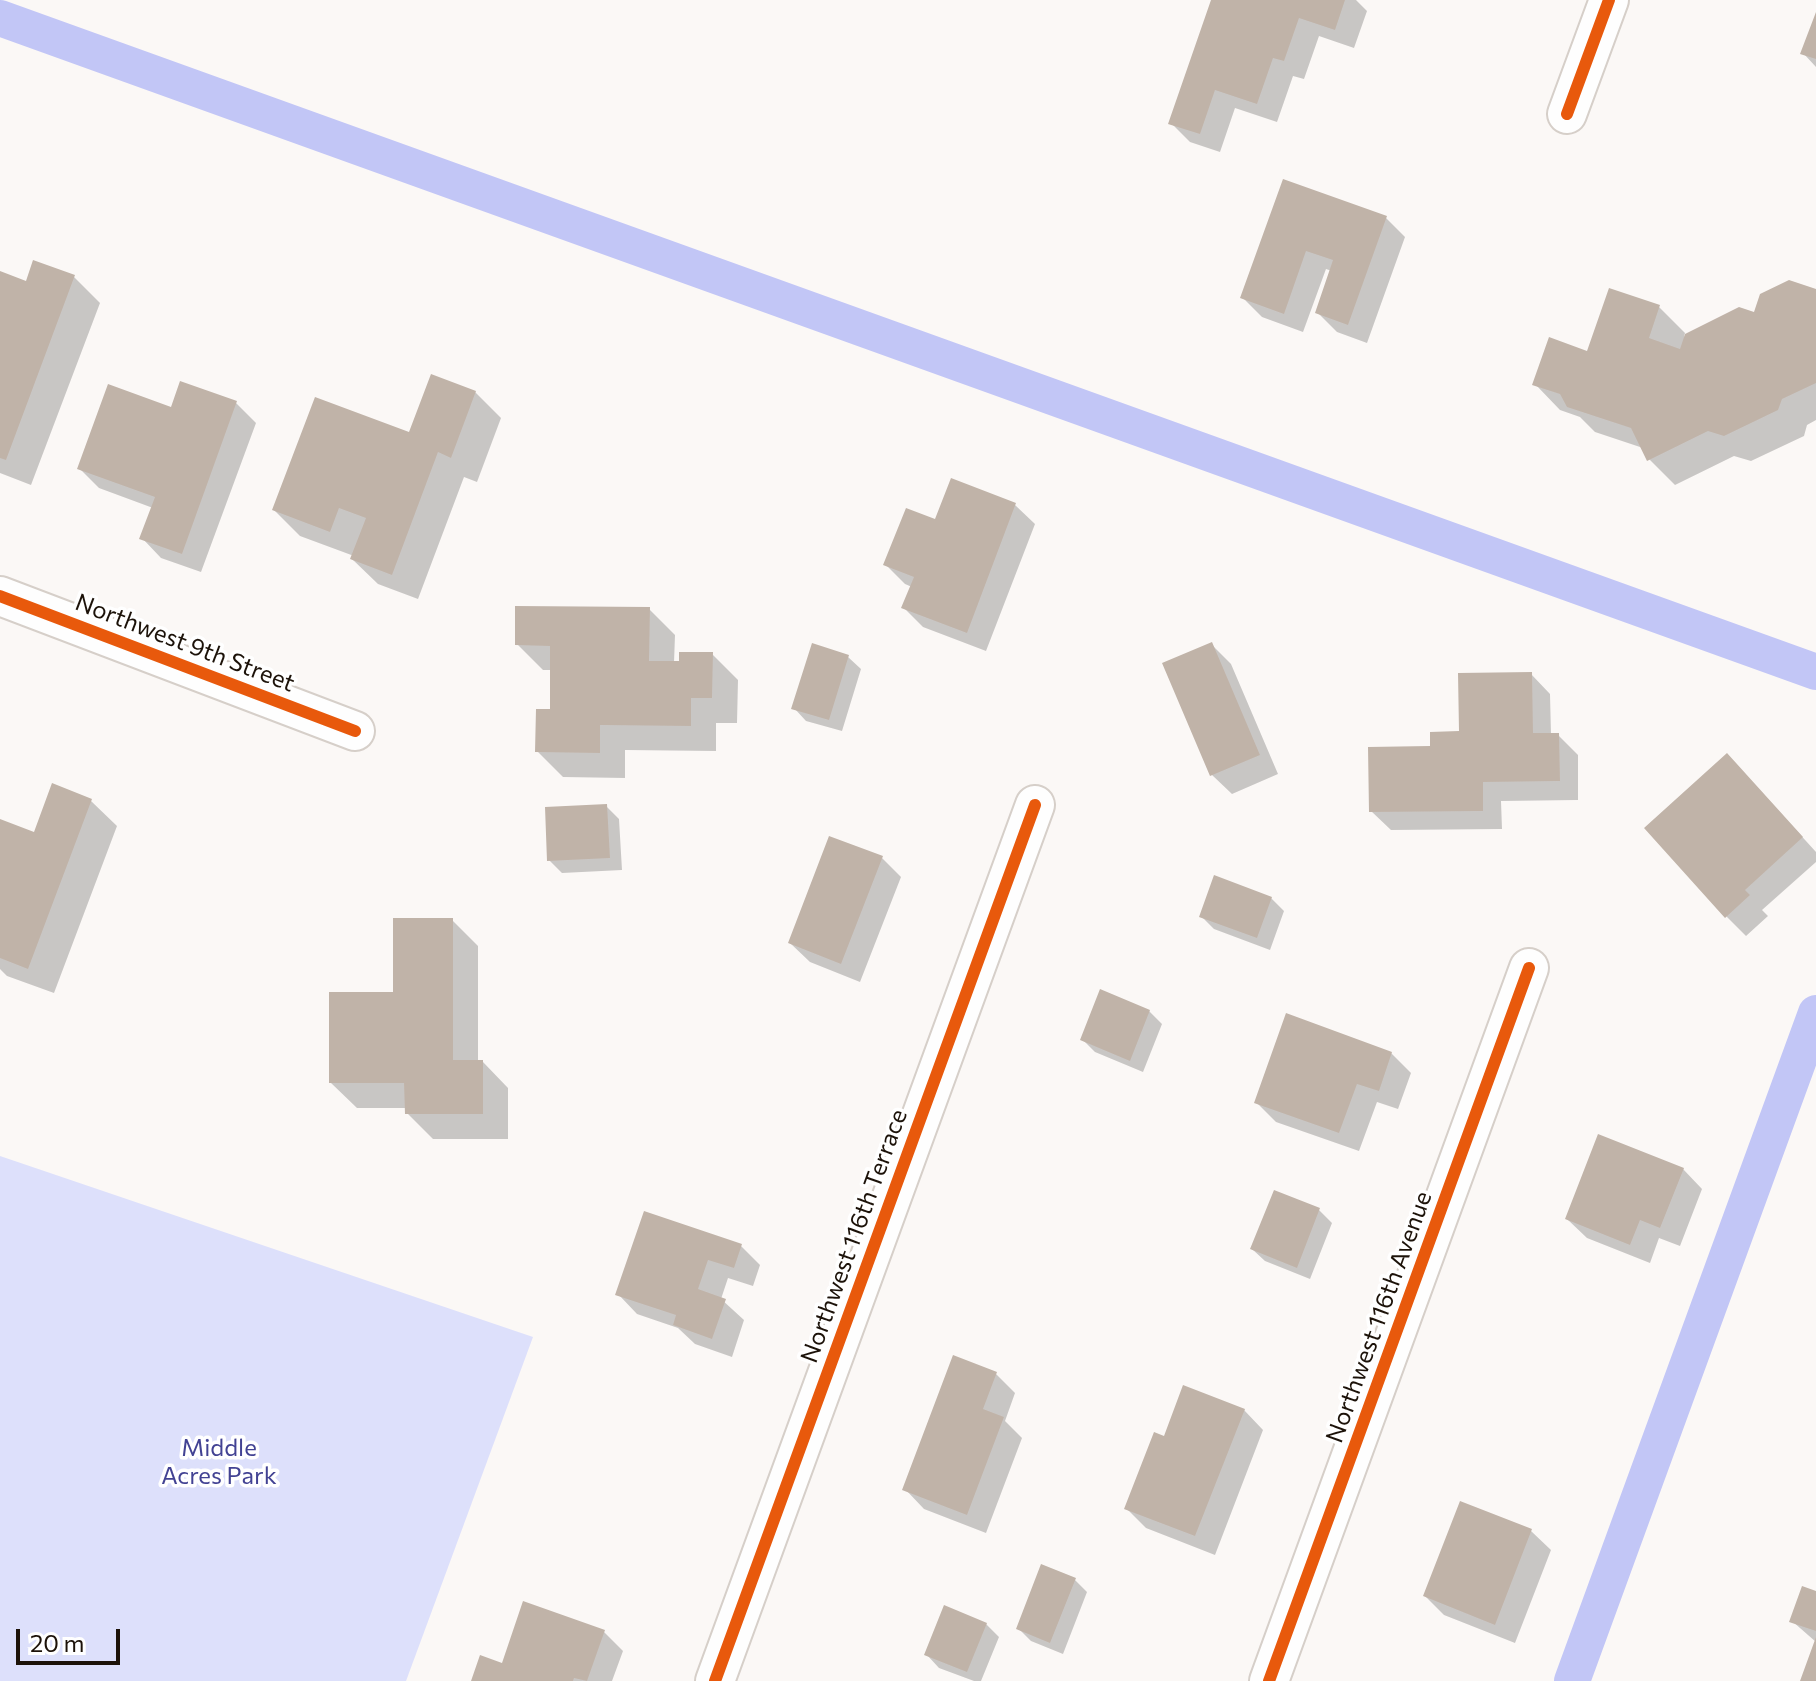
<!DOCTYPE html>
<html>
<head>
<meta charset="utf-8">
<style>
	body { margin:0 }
	#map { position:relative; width:1816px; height:1681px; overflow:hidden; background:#fbf8f6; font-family:Commissioner,sans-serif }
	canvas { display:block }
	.scale { position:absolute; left:16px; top:1629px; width:104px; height:36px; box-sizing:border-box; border:4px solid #1c1209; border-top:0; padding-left:10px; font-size:24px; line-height:28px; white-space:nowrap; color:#1c1209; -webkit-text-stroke:6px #fff; paint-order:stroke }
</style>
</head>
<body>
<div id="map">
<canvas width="1816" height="1681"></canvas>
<div class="scale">20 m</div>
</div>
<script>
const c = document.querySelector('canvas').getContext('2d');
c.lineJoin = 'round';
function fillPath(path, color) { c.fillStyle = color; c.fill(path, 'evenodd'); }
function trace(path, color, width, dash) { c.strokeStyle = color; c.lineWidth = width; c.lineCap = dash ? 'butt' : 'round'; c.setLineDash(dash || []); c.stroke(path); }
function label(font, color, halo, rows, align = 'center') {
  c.font = font + ' Commissioner,sans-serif'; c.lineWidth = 7; c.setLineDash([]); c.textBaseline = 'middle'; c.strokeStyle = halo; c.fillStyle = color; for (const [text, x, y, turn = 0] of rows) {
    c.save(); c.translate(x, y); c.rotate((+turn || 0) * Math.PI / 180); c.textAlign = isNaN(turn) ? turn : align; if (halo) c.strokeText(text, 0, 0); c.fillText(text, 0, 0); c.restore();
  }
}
fillPath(new Path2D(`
	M 0,1156 L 533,1337 L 406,1681 L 0,1681 Z`), '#dde0fb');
fillPath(new Path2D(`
	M 1213,0 L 1356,0 L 1367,11 L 1354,48 L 1319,36 L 1304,79 L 1293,76 L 1277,122 L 1235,108 L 1220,152 L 1190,142 L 1171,123 Z
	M 1816,18 L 1816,67 L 1803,53 Z
	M 1284,181 L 1386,218 L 1405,237 L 1367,343 L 1337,332 L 1317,312 L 1332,271 L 1326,269 L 1303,332 L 1262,317 L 1242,297 Z
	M 0,273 L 27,283 L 74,277 L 100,303 L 31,485 L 0,473 Z
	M 1816,291 L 1816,420 L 1807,425 L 1804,436 L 1751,461 L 1734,456 L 1675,485 L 1649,459 L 1643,448 L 1595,432 L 1580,417 L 1560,410 L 1535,384 L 1589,354 L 1659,307 L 1685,333 L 1684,337 L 1739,310 L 1755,314 Z
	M 475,392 L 501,418 L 477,482 L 464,477 L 418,599 L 378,584 L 352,559 L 354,556 L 300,536 L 274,510 L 410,435 Z
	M 236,403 L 256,423 L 201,572 L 161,558 L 142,538 L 153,508 L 99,488 L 80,469 Z
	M 952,481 L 1015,505 L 1035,524 L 986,651 L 923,627 L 904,608 L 912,587 L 905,584 L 886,565 L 936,522 Z
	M 649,609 L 675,635 L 674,663 L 712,654 L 738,680 L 737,723 L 716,723 L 716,751 L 625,750 L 625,778 L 563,777 L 537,751 L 552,711 L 552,670 L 543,670 L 517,644 Z
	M 1211,644 L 1231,664 L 1278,774 L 1232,794 L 1212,775 Z
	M 848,657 L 861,669 L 842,731 L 806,721 L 794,708 Z
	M 1531,674 L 1550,694 L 1551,735 L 1558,735 L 1578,755 L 1578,800 L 1501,801 L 1502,829 L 1391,830 L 1371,811 L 1432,748 L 1461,733 Z
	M 1746,775 L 1816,852 L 1816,862 L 1762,910 L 1768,916 L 1746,936 L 1726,916 Z
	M 91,801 L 117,826 L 54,993 L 7,976 L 0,969 L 0,821 L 35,834 Z
	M 606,806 L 619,819 L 622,870 L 562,873 L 549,860 Z
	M 882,858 L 901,877 L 860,982 L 810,962 L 790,943 Z
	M 1271,898 L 1284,911 L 1270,950 L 1214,929 L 1201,916 Z
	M 452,920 L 478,946 L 478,1062 L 483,1062 L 508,1088 L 508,1139 L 433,1139 L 407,1113 L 407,1108 L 357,1108 L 331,1083 Z
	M 1149,1011 L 1162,1024 L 1143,1072 L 1095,1052 L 1082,1039 Z
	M 1391,1053 L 1411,1073 L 1398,1109 L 1377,1102 L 1359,1151 L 1276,1122 L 1256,1102 Z
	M 1683,1169 L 1702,1189 L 1680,1246 L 1659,1238 L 1650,1263 L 1587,1238 L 1567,1219 Z
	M 1275,1192 L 1319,1210 L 1332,1223 L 1310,1279 L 1265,1261 L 1252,1249 Z
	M 741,1246 L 760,1265 L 753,1286 L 728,1278 L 721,1299 L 744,1320 L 732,1357 L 695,1344 L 678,1328 L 637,1314 L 618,1294 Z
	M 996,1374 L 1015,1393 L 1005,1421 L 1022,1438 L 986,1533 L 924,1509 L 905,1489 Z
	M 1244,1410 L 1263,1430 L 1215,1555 L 1146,1528 L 1127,1509 L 1165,1439 Z
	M 1461,1503 L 1531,1531 L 1551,1550 L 1515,1643 L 1444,1615 L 1425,1596 Z
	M 1074,1579 L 1087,1592 L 1063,1654 L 1031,1641 L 1018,1628 Z
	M 1816,1593 L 1816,1681 L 1802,1681 L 1816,1642 L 1792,1621 Z
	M 986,1624 L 999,1637 L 981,1681 L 974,1681 L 939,1668 L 927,1655 Z
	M 604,1632 L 623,1651 L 612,1681 L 473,1681 L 503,1666 Z`), '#0003');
trace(new Path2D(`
	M 0,18 L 1816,672
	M 1572,1681 L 1816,1013`), '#c2c6f6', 36);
fillPath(new Path2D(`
	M 1211,0 L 1345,0 L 1335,30 L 1299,18 L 1284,61 L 1273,58 L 1257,104 L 1215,90 L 1200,134 L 1168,124 Z
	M 1816,12 L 1816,59 L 1800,54 Z
	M 1283,179 L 1387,216 L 1348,325 L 1315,313 L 1333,260 L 1306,251 L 1284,314 L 1240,298 Z
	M 33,260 L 75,275 L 6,460 L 0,458 L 0,271 L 26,281 Z
	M 1789,280 L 1816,289 L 1816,383 L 1782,399 L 1778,410 L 1724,436 L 1708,431 L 1647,461 L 1631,428 L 1567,407 L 1560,394 L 1532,385 L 1549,337 L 1587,351 L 1609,288 L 1660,305 L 1649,338 L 1680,349 L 1685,334 L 1739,307 L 1754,312 L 1760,294 Z
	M 431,374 L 476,391 L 451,458 L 438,452 L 392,575 L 350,559 L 366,518 L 339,508 L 330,532 L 272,510 L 315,397 L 409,432 Z
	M 180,381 L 237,401 L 182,554 L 139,539 L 155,497 L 77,469 L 108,384 L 171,407 Z
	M 951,478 L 1016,503 L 967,633 L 901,608 L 914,577 L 883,565 L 906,508 L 935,519 Z
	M 515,606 L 650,607 L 649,661 L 679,661 L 679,652 L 713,652 L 712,698 L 691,698 L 691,726 L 600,725 L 600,753 L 535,752 L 536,709 L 550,709 L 550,646 L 515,645 Z
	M 1212,642 L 1260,755 L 1210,776 L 1162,663 Z
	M 812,643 L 849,655 L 829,720 L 791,709 Z
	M 1532,672 L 1533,733 L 1559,733 L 1560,781 L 1483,782 L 1483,811 L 1369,812 L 1368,747 L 1430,746 L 1430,732 L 1459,731 L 1458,673 Z
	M 1727,753 L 1803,837 L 1745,890 L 1750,895 L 1725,918 L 1644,828 Z
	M 52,783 L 92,799 L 28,969 L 0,958 L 0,819 L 34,832 Z
	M 607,804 L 610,858 L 547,861 L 545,807 Z
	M 829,836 L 883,856 L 841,964 L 788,943 Z
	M 1214,875 L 1272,897 L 1257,938 L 1199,917 Z
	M 393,918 L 453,918 L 453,1060 L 483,1060 L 483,1114 L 405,1114 L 404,1083 L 329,1083 L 329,992 L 393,992 Z
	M 1100,989 L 1150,1010 L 1130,1061 L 1080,1040 Z
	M 1286,1013 L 1392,1052 L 1379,1091 L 1357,1084 L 1339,1133 L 1254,1103 Z
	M 1598,1134 L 1684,1168 L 1660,1228 L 1640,1220 L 1630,1245 L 1565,1219 Z
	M 1274,1190 L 1320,1208 L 1297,1268 L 1250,1249 Z
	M 644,1211 L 742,1244 L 734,1268 L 708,1260 L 698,1289 L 726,1299 L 712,1339 L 673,1325 L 676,1315 L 615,1295 Z
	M 953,1355 L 997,1372 L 983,1409 L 1004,1417 L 967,1515 L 902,1490 Z
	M 1183,1385 L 1245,1409 L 1195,1536 L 1124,1509 L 1154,1432 L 1164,1436 Z
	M 1460,1501 L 1532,1529 L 1495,1625 L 1423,1596 Z
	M 1041,1564 L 1076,1578 L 1050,1643 L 1016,1629 Z
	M 1802,1586 L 1816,1591 L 1816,1631 L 1789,1622 Z
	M 523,1601 L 605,1630 L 587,1681 L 574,1678 L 573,1681 L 471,1681 L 480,1655 L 502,1663 Z
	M 944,1605 L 987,1623 L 967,1672 L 924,1655 Z
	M 1816,1637 L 1816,1681 L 1800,1681 Z`), '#c0b3a8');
const minor = new Path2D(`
	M 1567,114 L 1609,0
	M 0,596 L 355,731
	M 715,1681 L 1035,805
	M 1269,1681 L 1529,968`);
trace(minor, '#d6cfc9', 42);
trace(minor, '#fefefe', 38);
trace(new Path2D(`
	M 1567,114 L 1609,0
	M 0,596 L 355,731
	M 715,1681 L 1035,805
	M 1269,1681 L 1529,968`), '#e8590c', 12);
label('24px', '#1c1209', '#fff', [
	["Northwest 9th Street",185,643,21],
	["Northwest 116th Terrace",854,1236,-70],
	["Northwest 116th Avenue",1379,1317,-70]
]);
label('24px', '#424293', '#fff', [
	["Middle",219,1448],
	["Acres Park",219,1476]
]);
</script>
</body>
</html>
